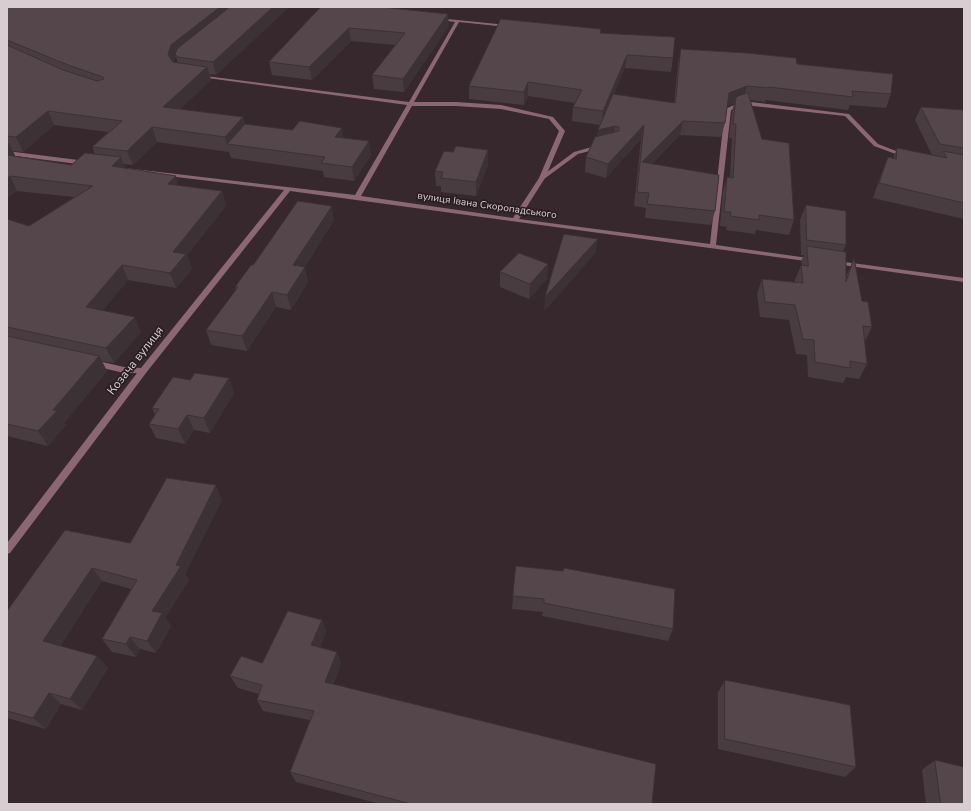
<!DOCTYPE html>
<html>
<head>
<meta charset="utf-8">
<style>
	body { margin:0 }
	#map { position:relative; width:971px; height:811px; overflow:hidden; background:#36282d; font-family:"Nunito Sans",sans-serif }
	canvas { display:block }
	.frame { position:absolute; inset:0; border:8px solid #d8ced2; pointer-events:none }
</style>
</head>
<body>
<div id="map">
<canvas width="971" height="811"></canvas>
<div class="frame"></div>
</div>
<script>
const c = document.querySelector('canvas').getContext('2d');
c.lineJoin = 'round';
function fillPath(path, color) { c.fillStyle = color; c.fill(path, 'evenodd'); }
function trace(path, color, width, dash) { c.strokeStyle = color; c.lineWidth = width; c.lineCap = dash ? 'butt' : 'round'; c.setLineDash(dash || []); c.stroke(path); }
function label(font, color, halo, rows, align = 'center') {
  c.font = font + ' "Nunito Sans",sans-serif'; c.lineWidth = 3.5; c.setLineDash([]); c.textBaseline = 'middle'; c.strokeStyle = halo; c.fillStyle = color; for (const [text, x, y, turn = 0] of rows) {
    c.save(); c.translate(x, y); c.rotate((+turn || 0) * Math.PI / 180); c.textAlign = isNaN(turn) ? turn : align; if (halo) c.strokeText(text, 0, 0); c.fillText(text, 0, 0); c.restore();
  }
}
fillPath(new Path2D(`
	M 599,145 L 602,147 L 601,148 L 578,154 L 544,179 L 539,178 L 574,152 Z`), '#8b6774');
fillPath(new Path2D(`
	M 437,18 L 507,25 L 509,26 L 507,27 L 459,22 L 414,102 L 456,102 L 501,105 L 553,117 L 565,131 L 545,178 L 519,219 L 710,244 L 725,109 L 743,101 L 849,114 L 878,144 L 909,156 L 904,157 L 874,146 L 845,116 L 744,105 L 731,110 L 716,245 L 815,259 L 815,261 L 813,262 L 290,191 L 146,373 L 10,553 L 7,554 L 7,543 L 137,373 L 124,373 L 94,366 L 90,363 L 91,361 L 94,360 L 124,367 L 141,368 L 284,190 L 127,171 L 124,169 L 125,168 L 355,195 L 407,105 L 200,77 L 198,77 L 198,75 L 409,102 L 455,22 L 439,20 L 437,19 ZM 412,106 L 456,106 L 501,109 L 549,119 L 559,131 L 539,178 L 513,218 L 361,196 Z
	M 7,151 L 86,161 L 89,163 L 86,165 L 7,155 Z
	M 837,261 L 964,278 L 964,282 L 835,264 L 834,263 Z`), '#8b6774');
fillPath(new Path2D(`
	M 7,7 L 287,9 L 216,75 L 209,74 L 211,80 L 180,109 L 243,117 L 245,124 L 369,141 L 371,155 L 354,181 L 324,177 L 323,171 L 231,158 L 229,152 L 157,142 L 133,165 L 123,164 L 125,168 L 179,186 L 222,191 L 226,206 L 187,255 L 192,269 L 176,288 L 128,280 L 103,310 L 141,332 L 114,363 L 102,361 L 107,371 L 64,423 L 66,425 L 48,446 L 7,436 L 7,219 L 29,226 L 74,197 L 17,191 L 7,198 ZM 176,57 L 178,63 L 173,62 L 175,58 ZM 54,125 L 108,132 L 92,147 L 95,154 L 71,165 L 15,156 L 13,151 L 23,152 Z
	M 321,7 L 449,26 L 404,92 L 374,89 L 372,75 L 395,45 L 351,41 L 312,80 L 272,75 L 269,62 Z
	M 601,29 L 600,33 L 673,58 L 671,72 L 625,68 L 614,94 L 674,103 L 678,63 L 681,49 L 797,64 L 891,94 L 886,108 L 850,105 L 848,110 L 765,100 L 765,102 L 750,100 L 762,139 L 794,220 L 789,235 L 756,230 L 755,234 L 726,230 L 727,227 L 720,226 L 723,191 L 727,177 L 730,177 L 732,138 L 729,138 L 732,111 L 734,103 L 727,106 L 725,123 L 721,137 L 680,135 L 652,164 L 715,211 L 711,225 L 645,218 L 646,208 L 634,206 L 641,139 L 606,178 L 585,172 L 586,157 L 597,137 L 598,130 L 600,125 L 572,121 L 573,107 L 575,103 L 528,96 L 524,105 L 469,99 L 469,86 Z
	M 921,107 L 964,110 L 964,219 L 873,198 L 882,172 L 888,157 L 893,159 L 897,148 L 932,155 L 915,120 Z
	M 488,164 L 476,196 L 441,192 L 441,186 L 436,186 L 435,171 Z
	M 806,205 L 846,245 L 843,251 L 846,277 L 854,258 L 862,301 L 872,327 L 865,341 L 867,364 L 859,379 L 846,377 L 843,383 L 808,377 L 807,355 L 796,354 L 789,320 L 760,317 L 757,294 L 762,279 L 795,282 L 795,280 L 801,265 L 802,265 L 801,261 L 804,255 L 801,255 L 800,220 Z
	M 334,220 L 305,267 L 308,282 L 291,310 L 276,307 L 247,351 L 211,345 L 206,330 L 236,290 L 235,287 L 253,265 Z
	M 548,264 L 547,279 L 529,299 L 500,287 L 500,272 Z
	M 229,378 L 234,393 L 210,433 L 194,430 L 185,444 L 156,438 L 149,424 L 155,415 L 152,408 L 190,380 Z
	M 222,500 L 185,574 L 189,580 L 165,618 L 171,626 L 156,653 L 140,649 L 136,657 L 112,652 L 102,639 L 131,589 L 102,581 L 60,646 L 97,656 L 108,668 L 82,710 L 61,704 L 46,729 L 7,718 L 7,611 L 130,543 Z
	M 516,566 L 673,629 L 668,641 L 542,616 L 543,612 L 512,609 Z
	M 322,620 L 326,632 L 320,647 L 337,652 L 341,664 L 333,685 L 652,804 L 380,804 L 296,782 L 290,772 L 310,720 L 263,711 L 257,700 L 259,694 L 238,688 L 230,676 L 262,663 Z
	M 725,680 L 856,767 L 845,777 L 718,749 L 718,692 Z
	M 935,760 L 964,804 L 926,804 L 922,770 Z`), '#493c40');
fillPath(new Path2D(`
	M 220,7 L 239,7 L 175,54 L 176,57 L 175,58 L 172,68 L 168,55 L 171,45 Z
	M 273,7 L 286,7 L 287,9 L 216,75 L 213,62 Z
	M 448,14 L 449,26 L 404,92 L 403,79 Z
	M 349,28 L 351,41 L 312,80 L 309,67 Z
	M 627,55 L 625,68 L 602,125 L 603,111 Z
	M 207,67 L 211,80 L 168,121 L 163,107 Z
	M 528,82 L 528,96 L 524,105 L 524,92 Z
	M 747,86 L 743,100 L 736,97 L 734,103 L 725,107 L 729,93 Z
	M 48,111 L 54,125 L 23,152 L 16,137 Z
	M 243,117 L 247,131 L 227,144 L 225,137 Z
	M 683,121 L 680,135 L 639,177 L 642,162 Z
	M 644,125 L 641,139 L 606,178 L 608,164 Z
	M 615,126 L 614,140 L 596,144 L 598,130 Z
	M 152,127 L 157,142 L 133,165 L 127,151 Z
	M 342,128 L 344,142 L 335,137 Z
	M 369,141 L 371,155 L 354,181 L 352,167 Z
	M 9,143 L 16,158 L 7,165 L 7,145 Z
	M 488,150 L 488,164 L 476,196 L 476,182 Z
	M 121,157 L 126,172 L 112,166 Z
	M 10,176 L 17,191 L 7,198 L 7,178 Z
	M 176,176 L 180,191 L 168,184 Z
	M 222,191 L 226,206 L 187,255 L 192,269 L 176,288 L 170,273 L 173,252 Z
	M 332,206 L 334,220 L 305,267 L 308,282 L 291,310 L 287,295 L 293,265 Z
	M 598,239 L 596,253 L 544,312 L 545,297 Z
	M 548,264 L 547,279 L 529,299 L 530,284 Z
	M 122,265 L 128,280 L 94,322 L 86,307 Z
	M 272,292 L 276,307 L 247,351 L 242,336 Z
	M 135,317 L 141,332 L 114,363 L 106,348 Z
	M 99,356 L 107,371 L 64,423 L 66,425 L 48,446 L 38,431 L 53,410 Z
	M 229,378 L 234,393 L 210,433 L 204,418 Z
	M 187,415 L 194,430 L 185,444 L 178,429 Z
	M 216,485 L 222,500 L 185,574 L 189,580 L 165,618 L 171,626 L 156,653 L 147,641 L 152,611 Z
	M 92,568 L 102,581 L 56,654 L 43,641 Z
	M 322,620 L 326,632 L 316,657 L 311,645 Z
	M 130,637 L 140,649 L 136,657 L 126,644 Z
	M 337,652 L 341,664 L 329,694 L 325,682 Z
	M 97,656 L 108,668 L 82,710 L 70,699 Z
	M 49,693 L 61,704 L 46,729 L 33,718 Z`), '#3c3134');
const building = new Path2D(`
	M 7,7 L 220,7 L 171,45 L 168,55 L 173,62 L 207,67 L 163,107 L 243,117 L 225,137 L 152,127 L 127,151 L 92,147 L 122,121 L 48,111 L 16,137 L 7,136 L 7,45 L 63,70 L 97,81 L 104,79 L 103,77 L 68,65 L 7,40 Z
	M 230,7 L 273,7 L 213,62 L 178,57 L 175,54 L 177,49 Z
	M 321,7 L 381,7 L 448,14 L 403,79 L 372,75 L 405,33 L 349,28 L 309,67 L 269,62 Z
	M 501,19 L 601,29 L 600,33 L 675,37 L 673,58 L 627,55 L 603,111 L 573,107 L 582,90 L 528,82 L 524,92 L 469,86 Z
	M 681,49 L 747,53 L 796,58 L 797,64 L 893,74 L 891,94 L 852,91 L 853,97 L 769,87 L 769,88 L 747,86 L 729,93 L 725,123 L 683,121 L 642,162 L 719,175 L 715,211 L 647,204 L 649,193 L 637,192 L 644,125 L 608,164 L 586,157 L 595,137 L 619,131 L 619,127 L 615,126 L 598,130 L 613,94 L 675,103 Z
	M 748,93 L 762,139 L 789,143 L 794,220 L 759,215 L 759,220 L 730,216 L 731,212 L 724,212 L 727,177 L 733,178 L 736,124 L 733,124 L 736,97 Z
	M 921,107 L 964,110 L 964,148 L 940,144 Z
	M 300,121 L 342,128 L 335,137 L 369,141 L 352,167 L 321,163 L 325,157 L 227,144 L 245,124 L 292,130 Z
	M 456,146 L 488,150 L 476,182 L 441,178 L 443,172 L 435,171 L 444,151 L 453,152 Z
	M 897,148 L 947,158 L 943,151 L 964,155 L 964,203 L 879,183 L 888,157 L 896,159 Z
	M 85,153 L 121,157 L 112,166 L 176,176 L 168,184 L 222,191 L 173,252 L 186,254 L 170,273 L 122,265 L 86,307 L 135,317 L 106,348 L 7,327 L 7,219 L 29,226 L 93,186 L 10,176 L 7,178 L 7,155 L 71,165 Z
	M 298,201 L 332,206 L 293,265 L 305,267 L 287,295 L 272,292 L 242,336 L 206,330 L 238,287 L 235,287 L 251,265 L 253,265 Z
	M 806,205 L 846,211 L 846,245 L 807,240 Z
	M 564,234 L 598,239 L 545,297 Z
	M 807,246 L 846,252 L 846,282 L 854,258 L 862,301 L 868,302 L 872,327 L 863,326 L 867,364 L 850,361 L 850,368 L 815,362 L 814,340 L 803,339 L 795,305 L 765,302 L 762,279 L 803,283 L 801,265 L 808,266 Z
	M 519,253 L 548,264 L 530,284 L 500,272 Z
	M 7,336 L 99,356 L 53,410 L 57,411 L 38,431 L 7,424 Z
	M 195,373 L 229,378 L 204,418 L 187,415 L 178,429 L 149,424 L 159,409 L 152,408 L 173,377 L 190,380 Z
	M 167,478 L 216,485 L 176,565 L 181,566 L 152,611 L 162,613 L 147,641 L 130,637 L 126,644 L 102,639 L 137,580 L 92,568 L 43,641 L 97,656 L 70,699 L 49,693 L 33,718 L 7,711 L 7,611 L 65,530 L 130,543 Z
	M 516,566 L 563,571 L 564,568 L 675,589 L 673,629 L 544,603 L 544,599 L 513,596 Z
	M 288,611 L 322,620 L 311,645 L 337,652 L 325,682 L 656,764 L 652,804 L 411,804 L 290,772 L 314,711 L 257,700 L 262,685 L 230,676 L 241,656 L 262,663 Z
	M 725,680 L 850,705 L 856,767 L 725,739 Z
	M 935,760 L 964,767 L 964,804 L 941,804 Z`);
fillPath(building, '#55464b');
trace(building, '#3c3134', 1);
label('10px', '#d8ced2', '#2b1e23', [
	["вулиця Івана Скоропадського",487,206,8]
]);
label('12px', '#d8ced2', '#2b1e23', [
	["Козача вулиця",136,361,-52]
]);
</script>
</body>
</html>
